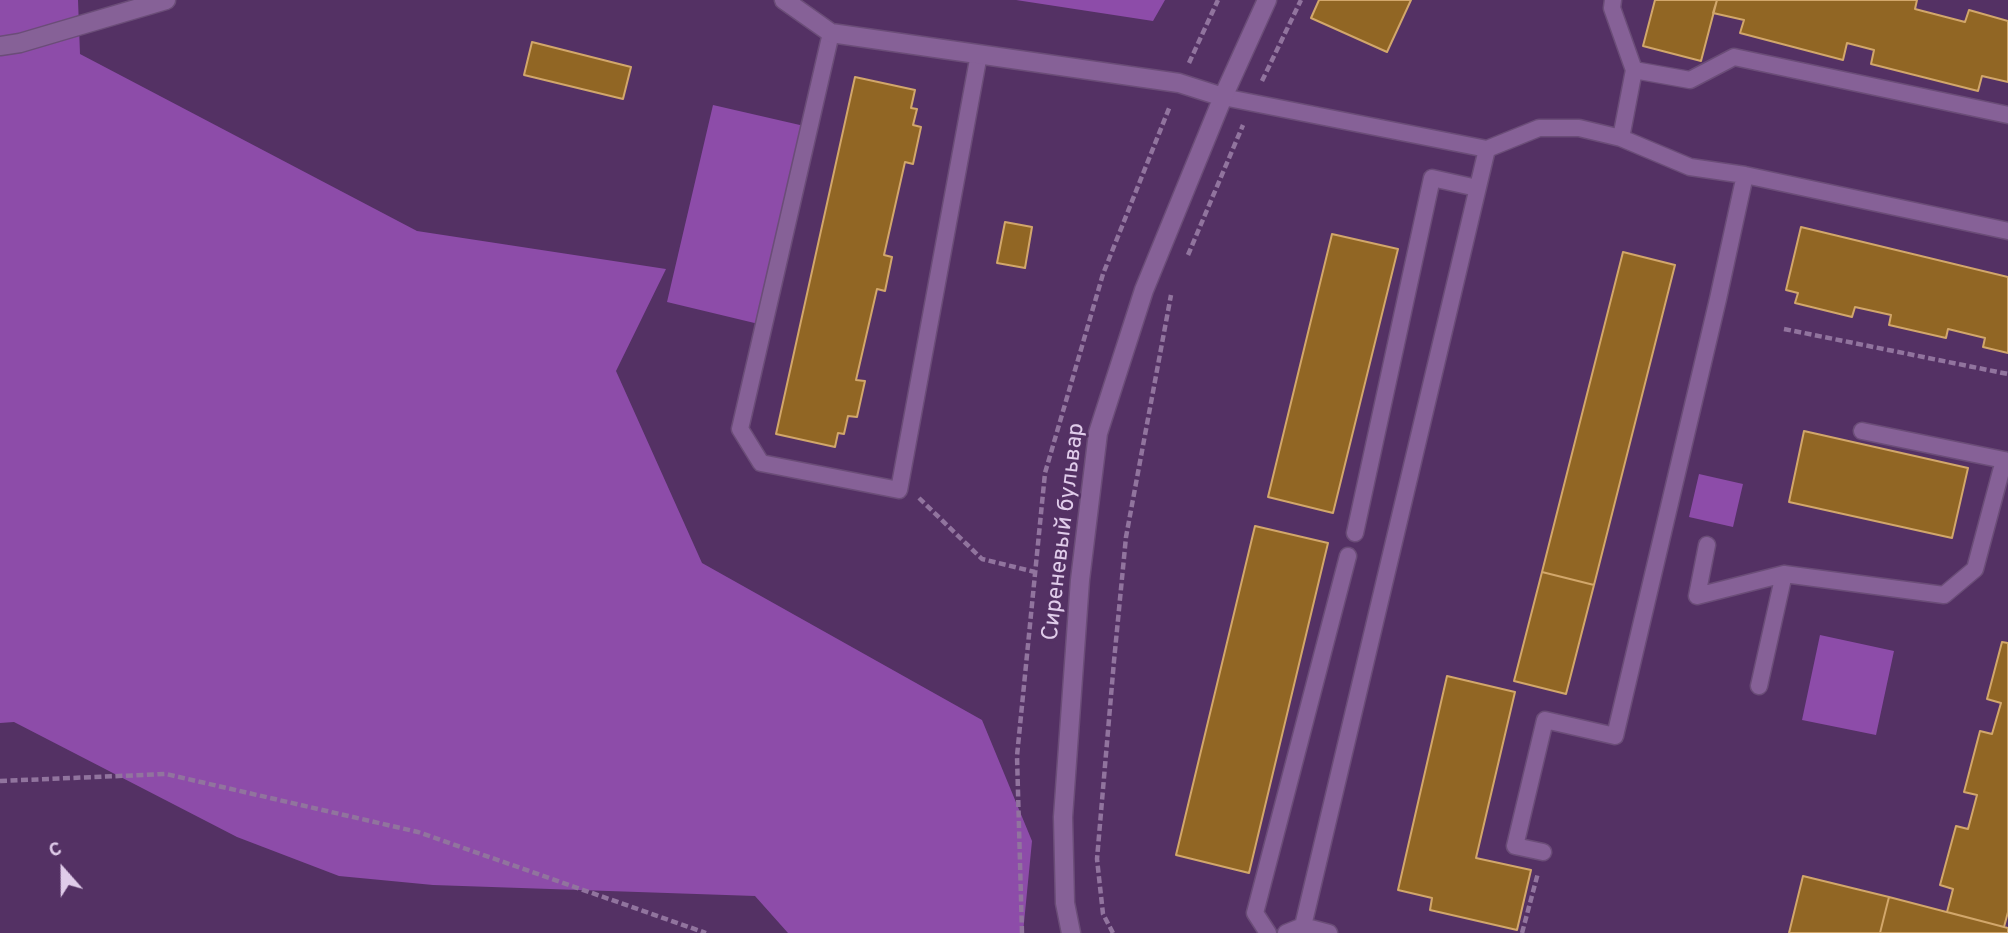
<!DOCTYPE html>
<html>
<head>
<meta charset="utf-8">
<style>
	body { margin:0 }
	#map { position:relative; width:2008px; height:933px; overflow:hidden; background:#543164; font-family:Overpass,sans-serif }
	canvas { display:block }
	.north { position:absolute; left:28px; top:835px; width:70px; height:70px; -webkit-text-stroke:5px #543164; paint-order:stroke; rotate:339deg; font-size:19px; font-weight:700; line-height:28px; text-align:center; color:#e0ccea }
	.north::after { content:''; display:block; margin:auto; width:24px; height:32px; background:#e0ccea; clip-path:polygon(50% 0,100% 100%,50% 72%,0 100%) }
</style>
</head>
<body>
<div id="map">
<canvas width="2008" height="933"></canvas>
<div class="north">С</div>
</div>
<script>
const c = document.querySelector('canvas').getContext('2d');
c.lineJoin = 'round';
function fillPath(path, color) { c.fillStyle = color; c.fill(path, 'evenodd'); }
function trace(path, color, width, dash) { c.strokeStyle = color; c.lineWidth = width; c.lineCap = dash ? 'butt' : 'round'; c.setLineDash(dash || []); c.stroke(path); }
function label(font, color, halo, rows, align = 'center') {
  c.font = font + ' Overpass,sans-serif'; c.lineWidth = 5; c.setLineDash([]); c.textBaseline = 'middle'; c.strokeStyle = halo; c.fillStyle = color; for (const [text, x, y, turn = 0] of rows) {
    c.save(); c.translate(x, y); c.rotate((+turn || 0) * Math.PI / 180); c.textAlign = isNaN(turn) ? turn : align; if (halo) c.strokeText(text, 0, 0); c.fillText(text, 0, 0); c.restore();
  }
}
fillPath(new Path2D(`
	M 0,0 L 78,0 L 80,54 L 417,231 L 666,269 L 616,371 L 702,563 L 982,720 L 1032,841 L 1023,933 L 788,933 L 755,896 L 433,885 L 339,876 L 237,837 L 14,722 L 0,723 Z
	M 1016,0 L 1165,0 L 1153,21 Z
	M 713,105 L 813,128 L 767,326 L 667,302 Z
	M 1699,474 L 1743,484 L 1733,527 L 1689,517 Z
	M 1820,635 L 1894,651 L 1876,735 L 1802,720 Z`), '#8d4ca9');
const building = new Path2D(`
	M 1319,0 L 1411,0 L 1387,52 L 1311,18 Z
	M 1655,0 L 1717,0 L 1701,61 L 1643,46 Z
	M 1717,0 L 1917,0 L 1915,9 L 1965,22 L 1969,10 L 2008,21 L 2008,82 L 1982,76 L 1978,91 L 1871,64 L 1874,50 L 1847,43 L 1843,60 L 1740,33 L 1744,20 L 1713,13 Z
	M 532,42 L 631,67 L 623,99 L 524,75 Z
	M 855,77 L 915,90 L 911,108 L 917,109 L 913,125 L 921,127 L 913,164 L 905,162 L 884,255 L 892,257 L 885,291 L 877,289 L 856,380 L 865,381 L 857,417 L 848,416 L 844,434 L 838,433 L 835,447 L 776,434 Z
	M 1005,222 L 1032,227 L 1025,268 L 997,263 Z
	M 1801,227 L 2008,277 L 2008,353 L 1983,347 L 1985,338 L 1948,329 L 1946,338 L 1889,325 L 1891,315 L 1855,307 L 1852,317 L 1795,303 L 1798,293 L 1786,290 Z
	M 1332,234 L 1398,249 L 1333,513 L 1268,497 Z
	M 1623,252 L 1675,265 L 1594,585 L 1542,572 Z
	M 1804,431 L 1968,468 L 1952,538 L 1789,502 Z
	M 1255,526 L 1328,543 L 1249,873 L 1176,855 Z
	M 1542,572 L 1594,585 L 1566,694 L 1514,681 Z
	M 2002,642 L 2008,643 L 2008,912 L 2004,927 L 1947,912 L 1953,889 L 1940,885 L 1956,826 L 1968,829 L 1977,795 L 1964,792 L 1980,731 L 1992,734 L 2001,703 L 1987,699 Z
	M 1447,676 L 1515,692 L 1476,858 L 1531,870 L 1517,930 L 1430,910 L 1432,898 L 1398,890 Z
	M 1803,876 L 1889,897 L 1880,933 L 1789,933 Z
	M 1889,897 L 2008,928 L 2008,933 L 1880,933 Z`);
fillPath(building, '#916624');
trace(building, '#d2a76b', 2);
const service = new Path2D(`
	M 1613,0 L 1612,8 L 1634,70 L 1690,80 L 1734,57 L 2008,115
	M 831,33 L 740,429 L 761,463 L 899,490 L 979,54
	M 1223,97 L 1487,149
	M 1621,138 L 1634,70
	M 1355,533 L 1432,178 L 1477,188
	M 1707,545 L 1697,596 L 1784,574 L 1944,595 L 1975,569 L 2004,460 L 1862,431
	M 1759,686 L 1784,574
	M 1543,852 L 1515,846 L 1545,720 L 1615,736 L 1718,299 L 1745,175
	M 1268,933 L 1255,913 L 1348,556
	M 1286,933 L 1303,926 L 1487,149 L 1539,128 L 1579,128 L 1621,138 L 1690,167 L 1745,175 L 2008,231
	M 1301,933 L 1303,926 L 1329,933`);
const minor = new Path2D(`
	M 784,0 L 831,33 L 1179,83 L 1223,97
	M 0,46 L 20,43 L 166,0
	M 1071,933 L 1065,903 L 1063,817 L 1080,580 L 1098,433 L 1144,290 L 1223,97 L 1267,0`);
trace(service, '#6b4d78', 19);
trace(minor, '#6b4d78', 21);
trace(new Path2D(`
	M 1189,63 L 1218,0
	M 1262,81 L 1301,0
	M 1188,255 L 1243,125
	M 1784,329 L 2008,374
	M 919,498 L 982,559 L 1035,572
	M 0,781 L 166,774 L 418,832 L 706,933
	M 1022,933 L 1017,756 L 1045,473 L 1103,274 L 1170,106
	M 1113,933 L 1103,914 L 1097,859 L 1114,661 L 1126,537 L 1171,295
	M 1522,933 L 1538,873`), '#91749e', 4.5, [7, 3.5]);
trace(service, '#866197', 16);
trace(minor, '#866197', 18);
label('23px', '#e0ccea', '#543164', [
	["Сиреневый бульвар",1065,532,-83]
]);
</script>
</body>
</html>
